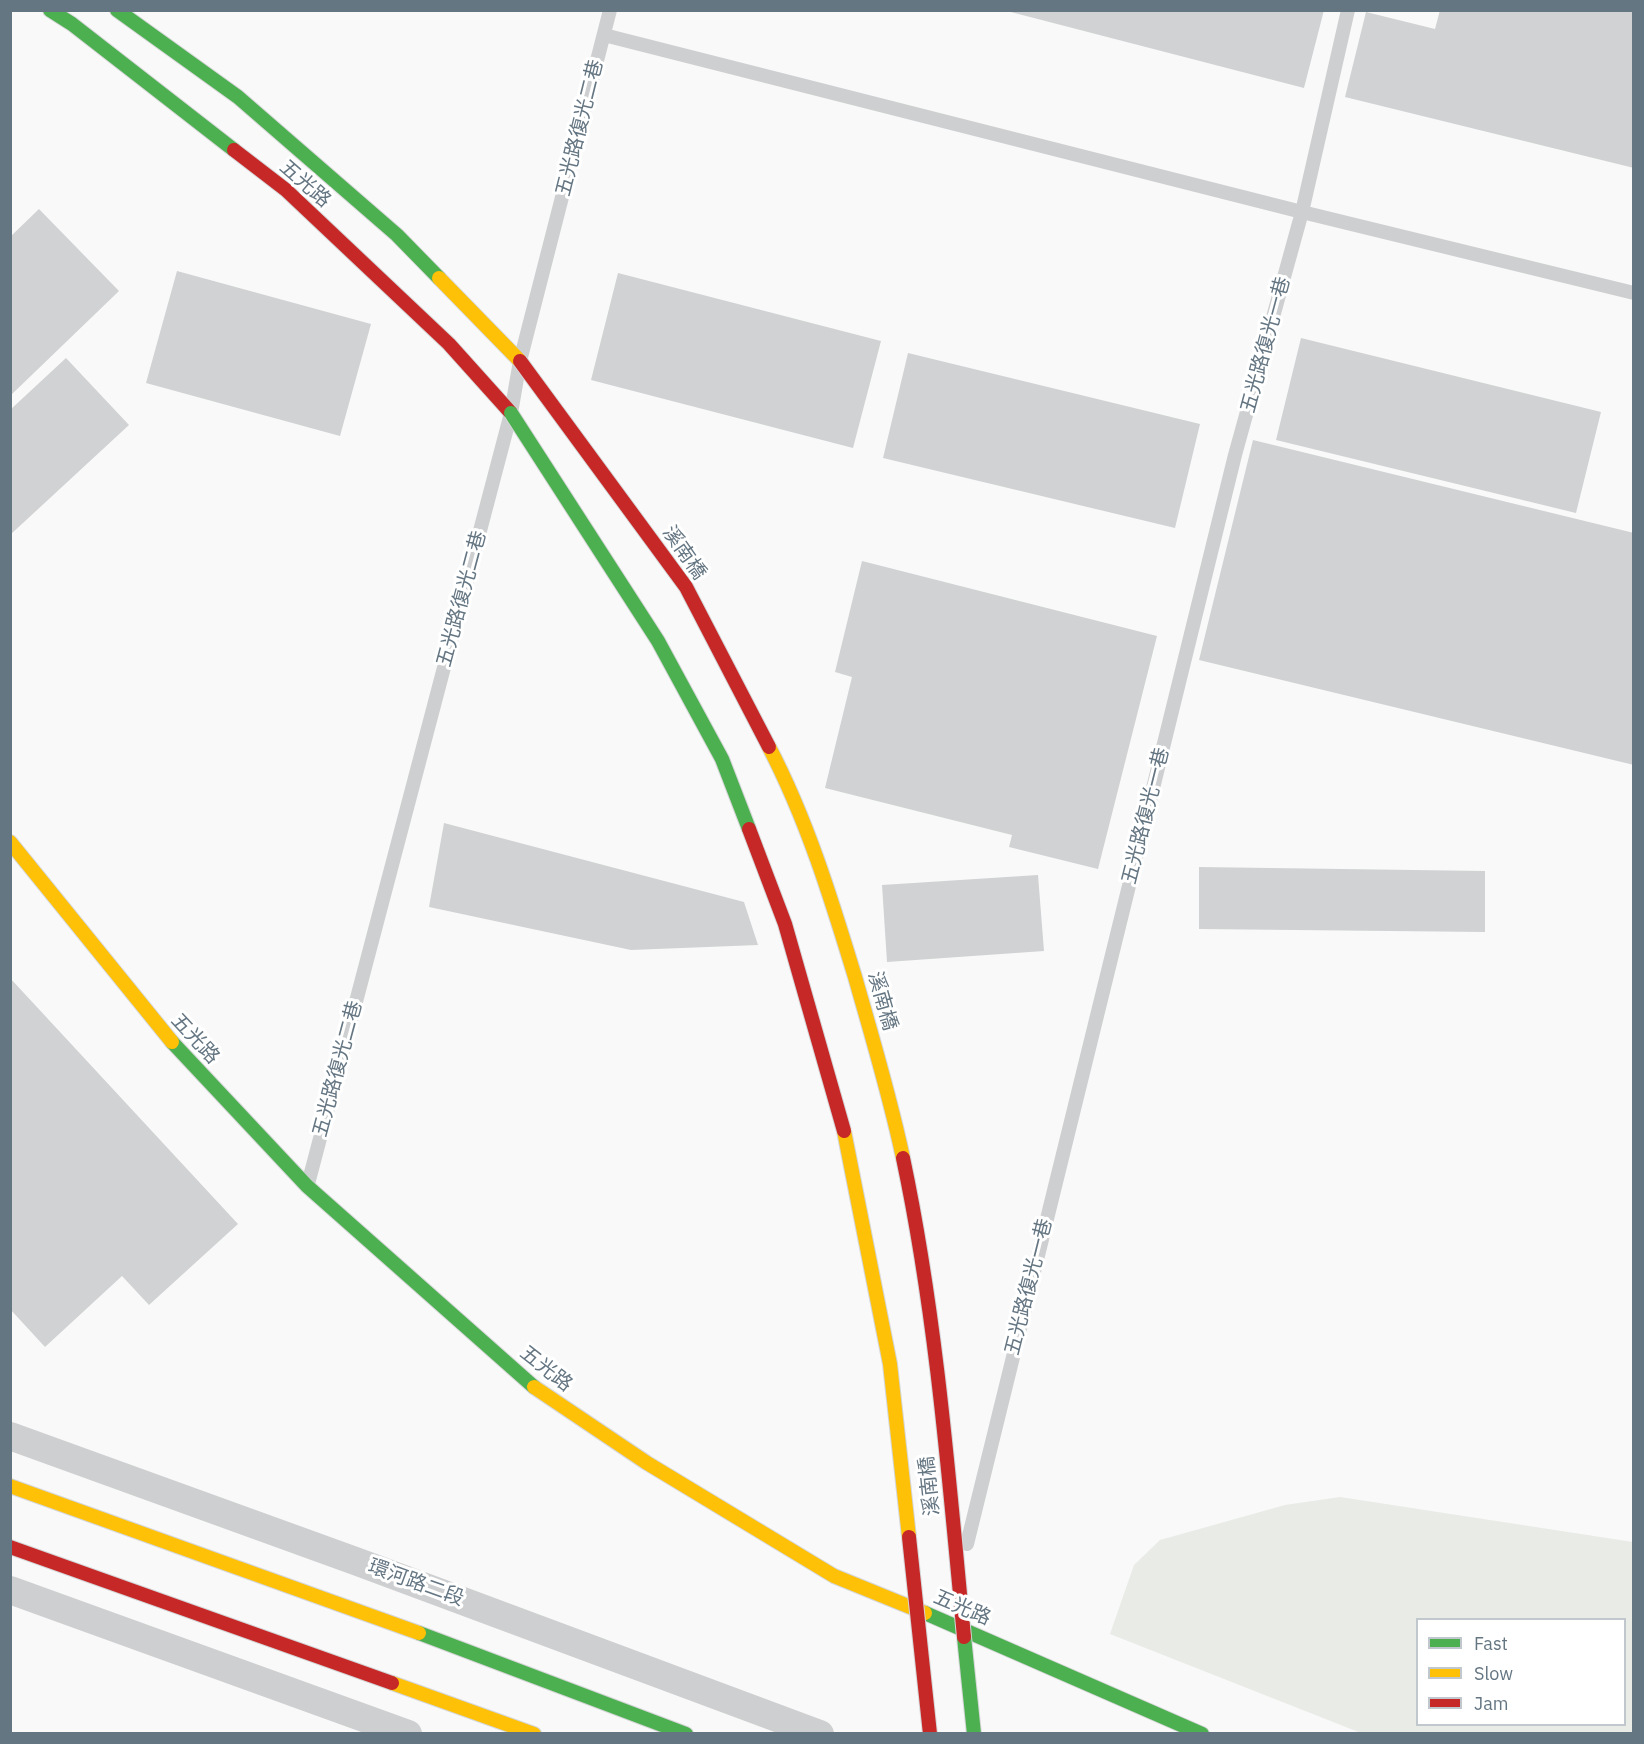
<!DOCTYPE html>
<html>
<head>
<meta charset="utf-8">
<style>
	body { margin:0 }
	#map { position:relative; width:1644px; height:1744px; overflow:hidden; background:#f9f9f9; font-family:"IBM Plex Sans",sans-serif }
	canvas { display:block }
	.frame { position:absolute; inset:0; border:12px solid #657683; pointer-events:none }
	.legend { position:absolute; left:1416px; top:1618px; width:210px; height:108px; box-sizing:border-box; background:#fff; border:2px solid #c1c8cd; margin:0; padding:8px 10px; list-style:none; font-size:18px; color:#657683 }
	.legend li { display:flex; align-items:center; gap:12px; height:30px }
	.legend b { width:30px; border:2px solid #c1c8cd }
</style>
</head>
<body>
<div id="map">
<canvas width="1644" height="1744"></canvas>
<div class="frame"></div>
<ul class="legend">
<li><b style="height:8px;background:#4caf50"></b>Fast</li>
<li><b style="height:8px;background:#ffc107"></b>Slow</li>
<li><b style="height:8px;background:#c62828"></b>Jam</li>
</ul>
</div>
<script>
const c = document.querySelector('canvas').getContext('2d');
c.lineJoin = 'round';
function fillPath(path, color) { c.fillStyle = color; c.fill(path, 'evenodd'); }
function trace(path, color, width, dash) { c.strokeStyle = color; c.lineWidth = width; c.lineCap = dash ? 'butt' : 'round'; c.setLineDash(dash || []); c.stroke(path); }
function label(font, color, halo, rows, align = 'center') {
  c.font = font + ' "IBM Plex Sans","Noto Sans TC",sans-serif'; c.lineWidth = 6; c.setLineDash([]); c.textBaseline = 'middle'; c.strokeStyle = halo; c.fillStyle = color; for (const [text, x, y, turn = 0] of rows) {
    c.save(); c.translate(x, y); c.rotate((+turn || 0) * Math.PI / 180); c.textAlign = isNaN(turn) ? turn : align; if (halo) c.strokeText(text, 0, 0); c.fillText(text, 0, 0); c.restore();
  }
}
fillPath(new Path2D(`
	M 1340,1497 L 1633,1542 L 1633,1733 L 1361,1733 L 1110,1634 L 1134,1565 L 1160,1540 L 1285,1505 ZM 1418,1620 L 1624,1620 L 1624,1724 L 1418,1724 Z`), '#e8ebe6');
fillPath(new Path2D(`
	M 1003,10 L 1324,10 L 1304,88 Z
	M 1440,10 L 1634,10 L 1634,168 L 1345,97 L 1366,12 L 1435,29 Z
	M 39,209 L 119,291 L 10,396 L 10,237 Z
	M 177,271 L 371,324 L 340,436 L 146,383 Z
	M 618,273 L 881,341 L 853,448 L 591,380 Z
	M 1301,338 L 1601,412 L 1576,513 L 1276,440 Z
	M 908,353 L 1200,424 L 1175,528 L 883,458 Z
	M 66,358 L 129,425 L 10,535 L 10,410 Z
	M 1253,440 L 1634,533 L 1634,765 L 1199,660 Z
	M 862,561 L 1157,636 L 1098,869 L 1009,847 L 1012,835 L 825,788 L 852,677 L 835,672 Z
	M 444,823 L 744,902 L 758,945 L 631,950 L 429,907 Z
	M 1199,867 L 1485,871 L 1485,932 L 1199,929 Z
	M 1038,875 L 1044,951 L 887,962 L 882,885 Z
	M 10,978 L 238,1224 L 149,1305 L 122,1276 L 45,1347 L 10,1309 Z`), '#d0d2d3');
const fast = new Path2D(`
	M 50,10 L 72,24 L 234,150
	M 117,10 L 238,97 L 397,235 L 439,278
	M 172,1042 L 307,1186 L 534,1387
	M 925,1613 L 1202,1734
	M 419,1633 L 686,1734`);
const slow = new Path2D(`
	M 439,278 L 520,361
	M 10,842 L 172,1042
	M 534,1387 L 647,1463 L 834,1576 L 925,1613
	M 10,1486 L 419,1633
	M 392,1683 L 534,1734`);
const jam = new Path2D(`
	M 234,150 L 286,190 L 449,344 L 511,413
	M 10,1547 L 392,1683`);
trace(fast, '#d5d6d7', 16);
trace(slow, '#d5d6d7', 16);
trace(jam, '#d5d6d7', 16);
trace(new Path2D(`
	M 604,35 L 1302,212 L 1634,293
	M 308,1184 L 511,413 L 520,361 L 610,10
	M 967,1544 L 1235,455 L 1302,212 L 1348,10`), '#cecfd0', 14);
trace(new Path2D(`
	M 10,1436 L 358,1562 L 820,1734
	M 10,1590 L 408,1734`), '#cecfd0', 28);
trace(fast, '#4caf50', 14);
trace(slow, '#ffc107', 14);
trace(jam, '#c62828', 14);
const fastBridge = new Path2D(`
	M 511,413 L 658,641 L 722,759 L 749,829
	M 964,1637 L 974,1734`);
const slowBridge = new Path2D(`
	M 769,747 C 807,820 831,898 855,977 C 872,1037 890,1096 903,1158
	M 844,1131 L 890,1364 L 909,1537`);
const jamBridge = new Path2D(`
	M 520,361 L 686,587 L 769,747
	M 749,829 L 785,924 L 844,1131
	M 903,1158 C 936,1314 949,1478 964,1637
	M 909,1537 L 930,1734`);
trace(fastBridge, '#d5d6d7', 16, []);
trace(slowBridge, '#d5d6d7', 16, []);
trace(jamBridge, '#d5d6d7', 16, []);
trace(fastBridge, '#4caf50', 14);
trace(slowBridge, '#ffc107', 14);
trace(jamBridge, '#c62828', 14);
label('20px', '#657683', '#fff', [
	["五光路復光二巷",580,128,-76],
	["五光路",305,184,41],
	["五光路復光一巷",1266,345,-75],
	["溪南橋",684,553,55],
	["五光路復光二巷",462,599,-75],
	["五光路復光一巷",1146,816,-76],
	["溪南橋",882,1001,74],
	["五光路",195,1039,47],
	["五光路復光二巷",338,1069,-75],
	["五光路復光一巷",1029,1287,-76],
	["五光路",546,1369,38],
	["溪南橋",930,1486,-96],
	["環河路二段",416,1583,20],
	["五光路",962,1608,23]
]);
</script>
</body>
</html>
